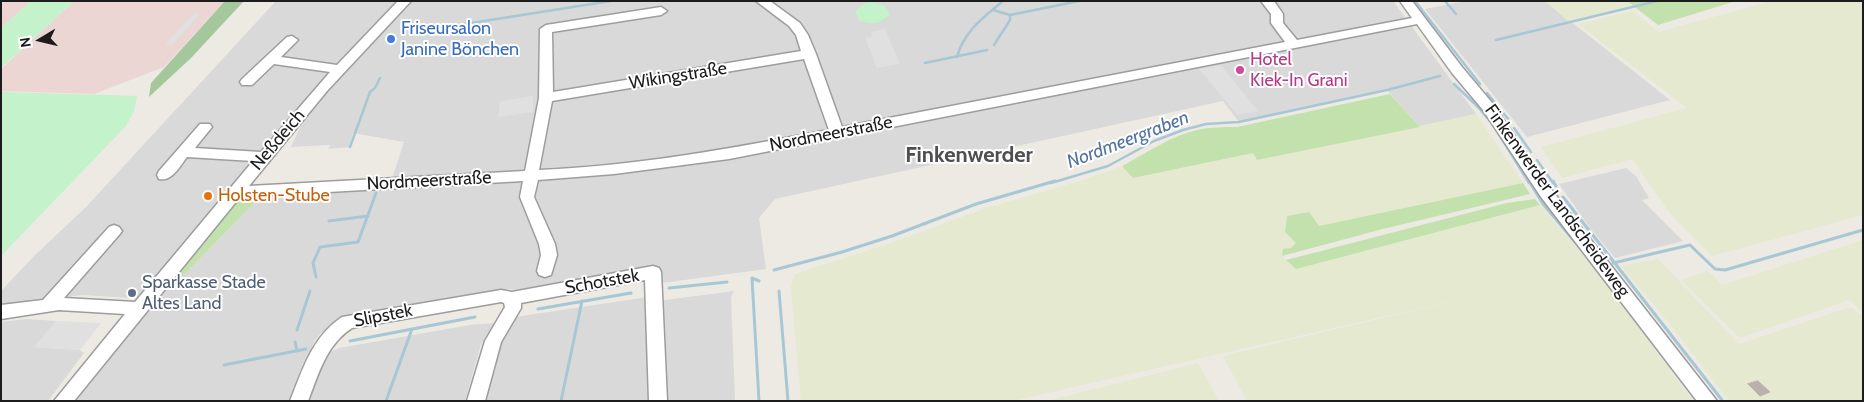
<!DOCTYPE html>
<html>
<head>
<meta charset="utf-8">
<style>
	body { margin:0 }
	#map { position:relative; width:1864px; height:402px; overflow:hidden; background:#eceae3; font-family:Cabin,sans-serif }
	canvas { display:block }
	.frame { position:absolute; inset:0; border:2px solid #1c1c1c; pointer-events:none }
	.north { position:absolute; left:15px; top:15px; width:50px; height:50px; -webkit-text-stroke:4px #fff; paint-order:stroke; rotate:261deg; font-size:14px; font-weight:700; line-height:20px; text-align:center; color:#1c1c1c }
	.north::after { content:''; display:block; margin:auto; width:18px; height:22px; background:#1c1c1c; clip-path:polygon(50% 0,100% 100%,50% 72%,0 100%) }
</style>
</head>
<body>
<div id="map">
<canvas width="1864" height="402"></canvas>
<div class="frame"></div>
<div class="north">N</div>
</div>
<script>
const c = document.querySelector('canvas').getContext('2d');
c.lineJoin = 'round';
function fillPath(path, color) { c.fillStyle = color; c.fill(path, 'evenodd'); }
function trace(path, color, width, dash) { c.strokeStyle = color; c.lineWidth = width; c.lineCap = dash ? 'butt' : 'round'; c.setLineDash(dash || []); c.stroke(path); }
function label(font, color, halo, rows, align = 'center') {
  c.font = font + ' Cabin,sans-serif'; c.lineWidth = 4; c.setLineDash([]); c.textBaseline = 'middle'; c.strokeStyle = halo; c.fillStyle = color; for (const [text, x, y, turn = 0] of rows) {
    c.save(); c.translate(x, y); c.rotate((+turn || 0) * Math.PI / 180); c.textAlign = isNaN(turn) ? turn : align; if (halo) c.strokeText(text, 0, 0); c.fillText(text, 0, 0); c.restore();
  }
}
fillPath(new Path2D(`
	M 276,1 L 400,1 L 330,70 L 138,297 L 130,298 L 82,295 L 1,305 L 1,291 L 34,256 L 86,207 Z
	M 411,1 L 1393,1 L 1476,114 L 1420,127 L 1387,90 L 1239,122 L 1223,101 L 775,199 L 759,218 L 766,269 L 655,284 L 653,279 L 529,291 L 509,289 L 379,311 L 342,320 L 321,333 L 315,340 L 289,401 L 73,401 L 169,281 L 171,284 L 177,282 L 262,195 L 389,188 L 404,142 L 353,133 L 349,147 L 328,149 L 330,145 L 291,147 L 310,106 Z
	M 1466,1 L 1545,1 L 1670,100 L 1527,137 L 1425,9 Z
	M 1626,168 L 1636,176 L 1649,198 L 1642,200 L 1683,241 L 1615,258 L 1590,228 L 1559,184 Z
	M 734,291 L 731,297 L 735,401 L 664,401 L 658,301 Z
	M 648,297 L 650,401 L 484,401 L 498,347 L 515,317 Z
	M 26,319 L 56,321 L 35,347 L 80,350 L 84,353 L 48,401 L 1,401 L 1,322 Z
	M 494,323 L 481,344 L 465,401 L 306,401 L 326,354 L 339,348 L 470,325 Z`), '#dad9d9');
fillPath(new Path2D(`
	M 1,1 L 31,1 L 1,28 Z
	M 74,1 L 225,1 L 164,67 L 94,94 L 1,91 L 1,69 Z`), '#ebd6d3');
fillPath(new Path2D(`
	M 1545,1 L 1627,1 L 1634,7 L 1569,22 Z
	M 1771,1 L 1863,1 L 1863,215 L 1712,256 L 1672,216 L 1632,159 L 1562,178 L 1541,147 L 1687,108 L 1578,24 L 1632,11 L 1659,32 Z
	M 1476,114 L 1523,183 L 1319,226 L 1289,238 L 1297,243 L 1291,248 L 1283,250 L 1282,256 L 1296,269 L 1540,205 L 1595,269 L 1693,401 L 1247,401 L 1223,356 L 1488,293 L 1012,401 L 801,401 L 791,286 L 795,274 L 891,243 L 983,209 L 1080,181 L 1122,166 L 1133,178 L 1253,153 L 1257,160 Z
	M 1863,240 L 1863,313 L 1849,300 L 1740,338 L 1681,280 L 1708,271 L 1722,285 Z
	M 1658,259 L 1739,344 L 1851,307 L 1863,317 L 1863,401 L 1729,401 L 1673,328 L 1621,266 Z
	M 1198,363 L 1219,401 L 1047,401 Z`), '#e5e9cf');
fillPath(new Path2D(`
	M 1627,1 L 1736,1 L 1658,25 Z
	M 1390,94 L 1420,127 L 1257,160 L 1253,153 L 1133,178 L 1122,166 C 1146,153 1171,136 1197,130 C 1210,127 1223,127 1237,127 Z
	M 1523,183 L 1530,194 L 1383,229 L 1282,256 L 1283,249 L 1291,248 L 1296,243 L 1285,232 L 1287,216 L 1309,212 L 1319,226 Z
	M 262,195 L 177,282 L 171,284 L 169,281 L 183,263 L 242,196 Z
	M 1535,199 L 1540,205 L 1296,269 L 1286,260 L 1507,203 Z`), '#c3e1ad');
fillPath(new Path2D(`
	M 225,1 L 244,1 L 191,58 L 149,97 L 151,83 Z`), '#a5c79c');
fillPath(new Path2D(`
	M 31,1 L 74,1 L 1,68 L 1,28 Z
	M 871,2 L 885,6 L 890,15 C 877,25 875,24 859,21 L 855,11 L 865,3 Z
	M 1,92 L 137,96 L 134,111 L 126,126 L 1,256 Z`), '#c3f2cb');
fillPath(new Path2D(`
	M 194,13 L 201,13 L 172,45 L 165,44 Z
	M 885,29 L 900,64 L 877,68 L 865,38 L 872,37 L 871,32 Z
	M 1221,65 L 1258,111 L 1237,115 L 1199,69 Z
	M 533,96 L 533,112 L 498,117 L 500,101 Z
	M 56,321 L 101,323 L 80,350 L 34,347 Z`), '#e0e0e0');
trace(new Path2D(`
	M 1415,1 L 1480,84
	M 1445,1 L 1456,14
	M 993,10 L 1010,15 L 1010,20 L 994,45
	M 1010,15 L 1079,1
	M 433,29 L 611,1
	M 1496,40 L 1657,1
	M 957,57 C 964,31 983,18 1003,1
	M 925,63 L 987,50
	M 1454,84 L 1478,107 L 1494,126 L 1529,183
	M 1487,93 L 1509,120
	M 1514,128 L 1531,152
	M 350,147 L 370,92 L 375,88 L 380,78
	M 1537,160 L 1553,183
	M 1051,183 L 1108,166 L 1154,141 L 1183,130 L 1206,124 L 1239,122 L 1387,90 L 1440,76`), '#a7c7d5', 2.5);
trace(new Path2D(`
	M 1529,181 L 1543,204 L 1580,248
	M 1553,181 L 1556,186
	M 1563,197 L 1722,400
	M 329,221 L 368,216
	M 1613,263 L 1690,245 L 1715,269 L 1725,270 L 1863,230
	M 774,270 L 842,252 L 892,236 L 976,204 L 1055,181
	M 316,277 L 313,263 L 320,247 L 358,242 L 376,193
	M 752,278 L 759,401
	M 752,278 L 759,281
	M 669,288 L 727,282
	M 779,291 L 788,401
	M 538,309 L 631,293
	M 297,330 L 310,291
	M 350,341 L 475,317
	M 295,342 L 297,350
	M 224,365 L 306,349
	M 386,401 L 412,329
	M 561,401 L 582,301`), '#a7c7d5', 3);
const building = new Path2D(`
	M 1758,381 L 1770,392 L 1760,396 L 1748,384 Z`);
fillPath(building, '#b9b2ac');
trace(building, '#bcb2a7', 1);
const minor = new Path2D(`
	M 398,1 L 411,1 L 327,91 L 249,186 L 525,171 L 539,98 L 540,29 L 546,25 L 661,7 L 667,11 L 661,15 L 552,32 L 553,92 L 801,51 L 796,35 L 789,26 L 756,1 L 770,1 L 800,23 L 808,35 L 816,54 L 842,127 L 1285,42 L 1271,23 L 1271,14 L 1261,1 L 1274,1 L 1283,14 L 1283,23 L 1297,40 L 1412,18 L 1400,1 L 1412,1 L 1462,67 L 1493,104 L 1551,189 L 1717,401 L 1697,401 L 1541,197 L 1483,110 L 1452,73 L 1417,24 L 729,159 L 614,174 L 538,180 L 534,197 L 555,244 L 557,255 L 551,275 L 545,277 L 539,275 L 537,271 L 541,255 L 539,244 L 520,197 L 523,181 L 240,197 L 74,401 L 54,401 L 125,314 L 59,310 L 1,319 L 1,305 L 43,300 L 109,227 L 114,225 L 119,227 L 122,231 L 119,235 L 64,298 L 135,302 L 253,161 L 187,157 C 180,166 172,182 159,179 L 157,175 L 159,171 L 200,124 L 210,124 L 212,127 L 195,148 L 261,152 L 330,72 L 274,64 L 252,85 L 242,85 L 240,82 L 242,79 L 287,37 L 292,36 L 298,40 L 281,57 L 337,65 ZM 804,59 L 829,130 C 733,148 637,166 539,170 L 552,101 Z
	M 653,266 L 659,268 L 661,272 L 667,401 L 649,401 L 645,280 L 521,303 L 521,308 L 501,342 L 485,401 L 467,401 L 485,341 L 505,307 L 504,303 L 501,302 L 352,328 C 326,345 319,373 308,401 L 290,401 C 303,369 312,337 342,317 L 501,290 L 512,292 Z`);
trace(minor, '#9d9d9d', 3);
fillPath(minor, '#fff');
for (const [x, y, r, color] of [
	[391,39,5,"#3f7fe0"],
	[1240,70,5,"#d1479c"],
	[208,196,5,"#e8710a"],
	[132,293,5,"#5c6f8a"]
]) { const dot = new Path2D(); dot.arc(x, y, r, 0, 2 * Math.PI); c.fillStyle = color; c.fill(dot); trace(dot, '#fff', 2); }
label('18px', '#366cbe', '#fff', [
	["Friseursalon",401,29],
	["Janine Bönchen",401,50]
], 'left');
label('18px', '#b23c85', '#fff', [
	["Hotel",1250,60],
	["Kiek-In Grani",1250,81]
], 'left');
label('18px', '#1c1c1c', '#fff', [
	["Wikingstraße",678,76,-9],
	["Nordmeerstraße",831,134,-11],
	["Neßdeich",278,140,-50],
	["Nordmeerstraße",429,181,-3],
	["Finkenwerder Landscheideweg",1557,201,54],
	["Schotstek",602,282,-10],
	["Slipstek",383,316,-11]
]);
label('18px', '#c56008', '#fff', [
	["Holsten-Stube",218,196]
], 'left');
label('18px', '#4e5e75', '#fff', [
	["Sparkasse Stade",142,283],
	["Altes Land",142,304]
], 'left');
label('italic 19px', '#5474a0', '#fff', [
	["Nordmeergraben",1128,140,-21]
]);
label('bold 22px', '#4f4f4f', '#fff', [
	["Finkenwerder",969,156]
]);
</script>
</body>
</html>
